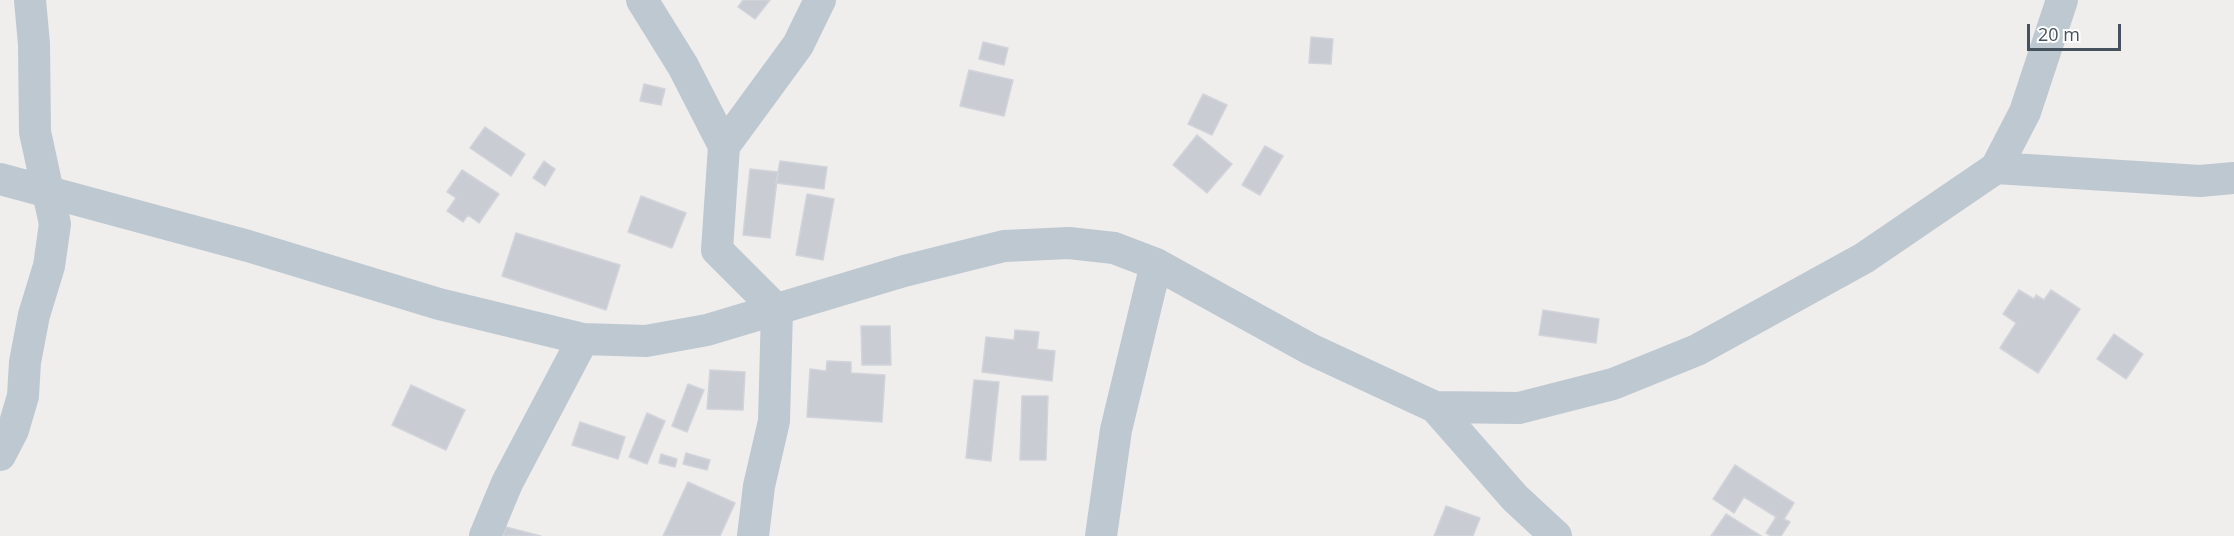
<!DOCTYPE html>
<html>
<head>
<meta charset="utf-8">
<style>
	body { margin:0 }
	#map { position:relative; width:2234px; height:536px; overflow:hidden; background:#f0eded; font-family:"Open Sans",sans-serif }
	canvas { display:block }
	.scale { position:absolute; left:2027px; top:24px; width:94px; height:27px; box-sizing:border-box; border:3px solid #45515c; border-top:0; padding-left:8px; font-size:18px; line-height:21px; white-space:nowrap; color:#45515c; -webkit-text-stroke:4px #fff; paint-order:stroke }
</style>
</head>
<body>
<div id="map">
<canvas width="2234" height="536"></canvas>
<div class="scale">20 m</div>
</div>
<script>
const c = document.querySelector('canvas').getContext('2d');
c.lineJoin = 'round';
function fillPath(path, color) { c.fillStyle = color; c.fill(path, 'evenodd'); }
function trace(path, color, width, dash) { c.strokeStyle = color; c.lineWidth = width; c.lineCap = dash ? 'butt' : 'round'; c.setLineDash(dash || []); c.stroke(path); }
const building = new Path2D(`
	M 743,0 L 770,0 L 755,19 L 738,7 Z
	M 1311,37 L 1333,39 L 1331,64 L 1309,63 Z
	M 983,42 L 1008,48 L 1004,65 L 979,59 Z
	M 969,70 L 1013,80 L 1004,116 L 960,106 Z
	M 644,84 L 665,89 L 661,105 L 640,101 Z
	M 1203,94 L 1227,105 L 1212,135 L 1188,124 Z
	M 485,127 L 525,154 L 511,176 L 470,148 Z
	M 1197,135 L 1232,164 L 1207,193 L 1173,165 Z
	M 1265,146 L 1283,156 L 1260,195 L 1242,185 Z
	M 544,161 L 555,169 L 545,186 L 533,178 Z
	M 780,161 L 827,167 L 824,189 L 776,183 Z
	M 750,169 L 778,172 L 770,238 L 743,235 Z
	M 462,170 L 499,194 L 479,223 L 468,215 L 463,222 L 447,211 L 456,198 L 447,192 Z
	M 807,194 L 834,199 L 823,260 L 796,255 Z
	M 641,196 L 686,213 L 672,248 L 628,232 Z
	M 516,233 L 620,265 L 606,310 L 502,276 Z
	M 2019,290 L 2034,299 L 2036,295 L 2044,300 L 2051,290 L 2080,309 L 2038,373 L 2000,348 L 2016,323 L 2003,314 Z
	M 1543,310 L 1599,319 L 1596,343 L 1539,335 Z
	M 861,326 L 890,326 L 891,365 L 862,365 Z
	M 1015,330 L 1039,332 L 1037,349 L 1055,351 L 1052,381 L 982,372 L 986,337 L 1014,340 Z
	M 2114,334 L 2143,354 L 2126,379 L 2097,359 Z
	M 827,361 L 851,362 L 851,373 L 885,375 L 882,422 L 807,417 L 810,369 L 826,371 Z
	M 710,370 L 745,372 L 743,410 L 707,409 Z
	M 974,380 L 999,382 L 991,461 L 966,458 Z
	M 688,384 L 704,390 L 687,432 L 672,426 Z
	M 411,385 L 465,410 L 446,450 L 392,425 Z
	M 1022,396 L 1048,396 L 1046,460 L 1020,460 Z
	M 647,413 L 665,421 L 647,464 L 629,457 Z
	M 580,422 L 625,437 L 618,459 L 572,445 Z
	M 686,453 L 710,460 L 707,470 L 683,464 Z
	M 661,454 L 677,459 L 675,467 L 659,463 Z
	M 1735,465 L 1794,503 L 1784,519 L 1790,522 L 1781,536 L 1771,536 L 1766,533 L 1776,517 L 1744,497 L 1734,513 L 1713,499 Z
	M 688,482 L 735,503 L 720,536 L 663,536 Z
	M 1446,506 L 1480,518 L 1473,536 L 1434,536 Z
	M 1726,514 L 1761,536 L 1711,536 Z
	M 506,527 L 541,536 L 503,536 Z`);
fillPath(building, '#caccd3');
trace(building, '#d1d4da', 1.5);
trace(new Path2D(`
	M 642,0 L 683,66 L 724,146 L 717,250 L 777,310 L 774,421 L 759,486 L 753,536
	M 724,146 L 798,45 L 820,0
	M 1996,168 L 2200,181 L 2234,178
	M 0,179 L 248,246 L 439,304 L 583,339 L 646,341 L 707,330 L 904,271 L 1004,246 L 1069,243 L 1114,248 L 1156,264 L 1310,349 L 1435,407 L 1519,408 L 1613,384 L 1697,350 L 1864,258 L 1996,168 L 2025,112 L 2062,0
	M 1435,407 L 1515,498 L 1556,536
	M 0,455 L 13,430 L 23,396 L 25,362 L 34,315 L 49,266 L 55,224 L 35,132 L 34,44 L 30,0
	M 485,536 L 507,483 L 583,339
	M 1101,536 L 1116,430 L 1156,264`), '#bdc8d1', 32);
</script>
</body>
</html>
